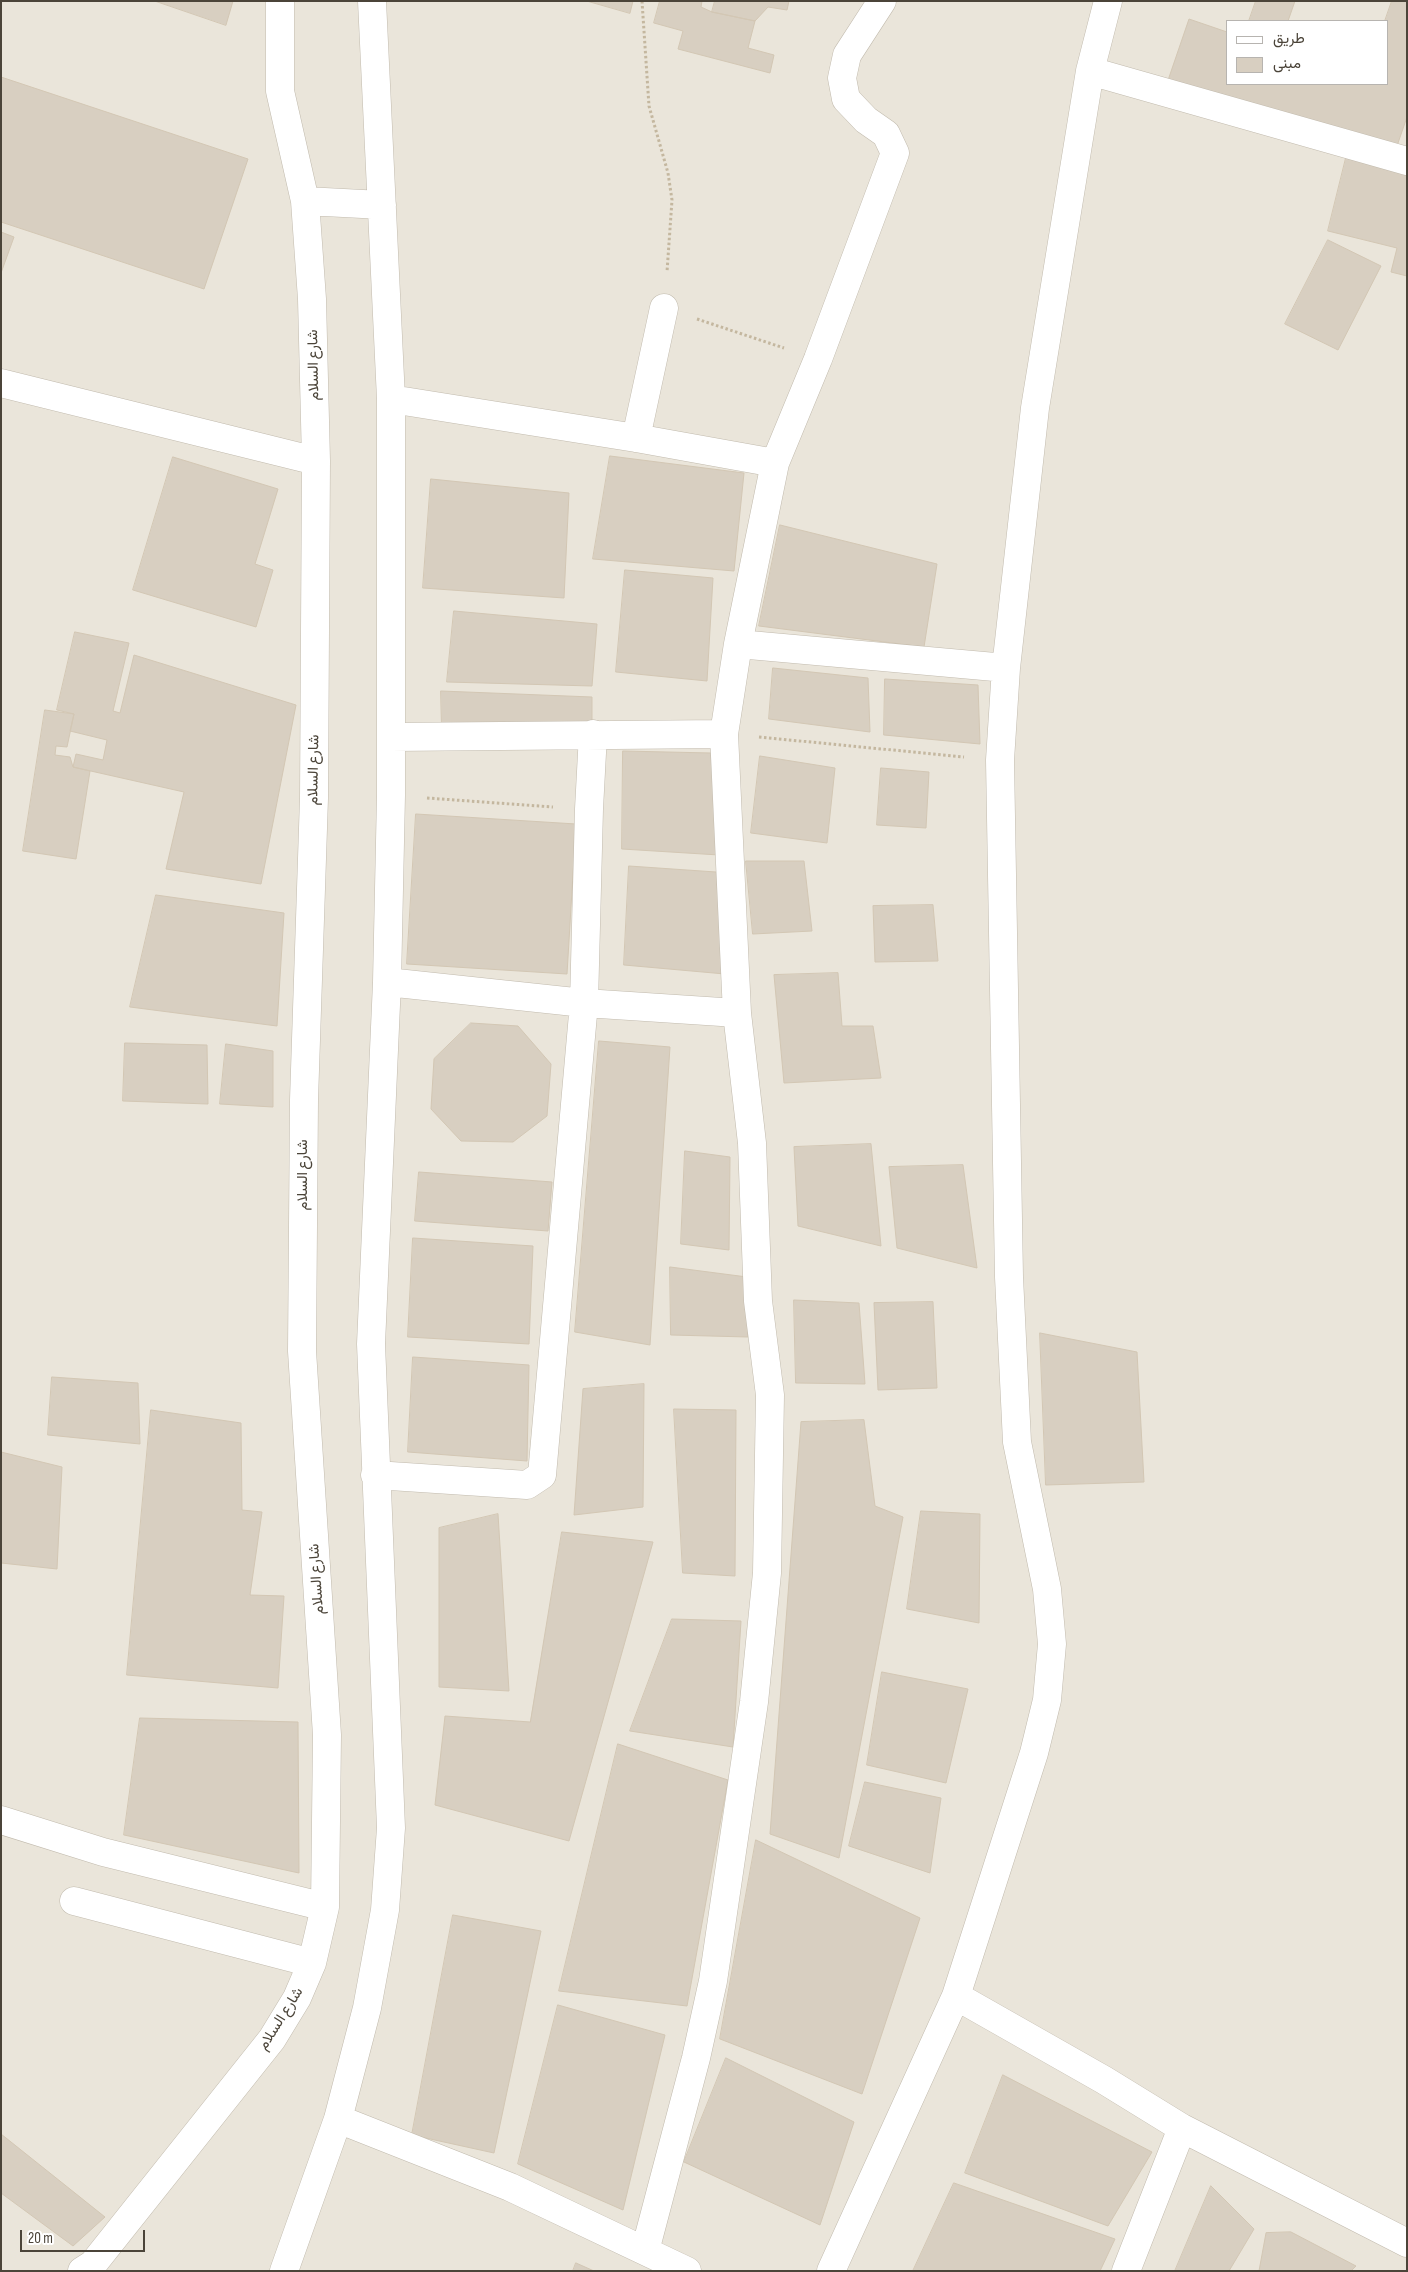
<!DOCTYPE html>
<html>
<head>
<meta charset="utf-8">
<style>
	body { margin:0 }
	#map { position:relative; width:1408px; height:2272px; overflow:hidden; background:#f6f3ec; font-family:"Sofia Sans Condensed",Vazirmatn,sans-serif }
	canvas { display:block }
	.frame { position:absolute; inset:0; border:2px solid #4b4439; pointer-events:none }
	.legend { position:absolute; left:1226px; top:20px; width:162px; height:65px; box-sizing:border-box; background:#fff; border:1px solid #b7b4b0; margin:0; padding:6px 9px; list-style:none; font-size:15px; color:#4b4439 }
	.legend li { display:flex; align-items:center; gap:10px; height:25px }
	.legend b { width:25px; border:1px solid #b7b4b0 }
	.scale { position:absolute; left:20px; top:2230px; width:125px; height:22px; box-sizing:border-box; border:2px solid #4b4439; border-top:0; padding-left:6px; font-size:15px; line-height:18px; white-space:nowrap; color:#4b4439; -webkit-text-stroke:4px #fff; paint-order:stroke }
</style>
</head>
<body>
<div id="map">
<canvas width="1408" height="2272"></canvas>
<div class="frame"></div>
<ul class="legend">
<li><b style="height:6px;background:#fff"></b>طريق</li>
<li><b style="height:14px;background:#d8cfc1"></b>مبنى</li>
</ul>
<div class="scale">20 m</div>
</div>
<script>
const c = document.querySelector('canvas').getContext('2d');
c.lineJoin = 'round';
function fillPath(path, color) { c.fillStyle = color; c.fill(path, 'evenodd'); }
function trace(path, color, width, dash) { c.strokeStyle = color; c.lineWidth = width; c.lineCap = dash ? 'butt' : 'round'; c.setLineDash(dash || []); c.stroke(path); }
function label(font, color, halo, rows, align = 'center') {
  c.font = font + ' "Sofia Sans Condensed",Vazirmatn,sans-serif'; c.lineWidth = 5; c.setLineDash([]); c.textBaseline = 'middle'; c.strokeStyle = halo; c.fillStyle = color; for (const [text, x, y, turn = 0] of rows) {
    c.save(); c.translate(x, y); c.rotate((+turn || 0) * Math.PI / 180); c.textAlign = isNaN(turn) ? turn : align; if (halo) c.strokeText(text, 0, 0); c.fillText(text, 0, 0); c.restore();
  }
}
fillPath(new Path2D(`
	M 1,1 L 1407,1 L 1407,2271 L 1,2271 ZM 1227,21 L 1387,21 L 1387,84 L 1227,84 Z`), '#eae5da');
const building = new Path2D(`
	M 155,1 L 233,1 L 226,25 Z
	M 587,1 L 633,1 L 630,13 Z
	M 660,1 L 702,1 L 701,7 L 712,12 L 755,21 L 748,48 L 774,55 L 770,73 L 678,49 L 683,31 L 654,23 Z
	M 715,1 L 789,1 L 787,10 L 768,7 L 755,21 L 712,12 Z
	M 1256,1 L 1295,1 L 1288,21 L 1249,21 Z
	M 1392,1 L 1407,1 L 1407,117 L 1389,169 L 1164,92 L 1189,19 L 1227,32 L 1227,84 L 1387,84 L 1387,21 L 1385,21 Z
	M 1,77 L 248,159 L 204,289 L 1,222 Z
	M 1346,158 L 1407,173 L 1407,276 L 1391,272 L 1397,248 L 1328,231 Z
	M 1,232 L 14,237 L 1,273 Z
	M 1328,240 L 1381,266 L 1338,350 L 1285,324 Z
	M 610,456 L 744,473 L 734,571 L 593,559 Z
	M 173,457 L 278,489 L 255,564 L 273,570 L 256,627 L 133,590 Z
	M 431,479 L 569,493 L 564,598 L 423,588 Z
	M 780,525 L 937,564 L 924,647 L 759,626 Z
	M 625,570 L 713,578 L 707,681 L 616,672 Z
	M 454,611 L 597,624 L 592,686 L 447,682 Z
	M 75,632 L 129,643 L 113,711 L 120,713 L 134,655 L 296,705 L 261,884 L 166,869 L 184,792 L 73,767 L 76,754 L 103,760 L 107,740 L 70,731 L 74,714 L 57,710 Z
	M 773,668 L 868,678 L 870,732 L 769,719 Z
	M 885,679 L 978,685 L 980,744 L 884,735 Z
	M 441,691 L 592,697 L 592,724 L 442,729 Z
	M 45,710 L 74,714 L 67,747 L 56,746 L 55,755 L 70,757 L 73,767 L 90,771 L 76,859 L 23,851 Z
	M 623,751 L 711,753 L 719,855 L 622,849 Z
	M 760,756 L 835,768 L 827,843 L 751,833 Z
	M 881,768 L 929,772 L 926,828 L 877,825 Z
	M 416,814 L 576,824 L 567,974 L 407,964 Z
	M 746,861 L 804,861 L 812,931 L 753,934 Z
	M 629,866 L 716,872 L 725,974 L 624,965 Z
	M 156,895 L 284,913 L 277,1026 L 130,1007 Z
	M 933,905 L 938,961 L 875,962 L 873,906 Z
	M 838,973 L 842,1026 L 873,1026 L 881,1078 L 784,1083 L 774,975 Z
	M 471,1023 L 518,1026 L 551,1064 L 547,1116 L 513,1142 L 461,1141 L 431,1109 L 434,1059 Z
	M 599,1041 L 670,1047 L 650,1345 L 575,1332 Z
	M 125,1043 L 207,1045 L 208,1104 L 123,1101 Z
	M 226,1044 L 273,1051 L 273,1107 L 220,1104 Z
	M 871,1144 L 881,1246 L 798,1226 L 794,1147 Z
	M 685,1151 L 730,1157 L 729,1250 L 681,1244 Z
	M 963,1165 L 977,1268 L 897,1248 L 889,1167 Z
	M 419,1172 L 552,1182 L 548,1231 L 415,1221 Z
	M 413,1238 L 533,1246 L 529,1344 L 408,1337 Z
	M 670,1267 L 747,1277 L 748,1337 L 671,1335 Z
	M 794,1300 L 859,1303 L 865,1384 L 796,1383 Z
	M 933,1302 L 937,1388 L 878,1390 L 874,1303 Z
	M 1040,1333 L 1137,1352 L 1144,1482 L 1046,1485 Z
	M 413,1357 L 529,1365 L 527,1461 L 408,1452 Z
	M 52,1377 L 138,1383 L 140,1444 L 48,1435 Z
	M 644,1384 L 643,1507 L 574,1515 L 583,1389 Z
	M 674,1409 L 736,1410 L 735,1576 L 683,1573 Z
	M 151,1410 L 241,1423 L 242,1510 L 262,1512 L 250,1595 L 284,1596 L 278,1688 L 127,1675 Z
	M 864,1420 L 875,1506 L 903,1517 L 839,1858 L 770,1834 L 801,1422 Z
	M 1,1452 L 62,1467 L 57,1569 L 1,1563 Z
	M 921,1511 L 980,1514 L 979,1623 L 907,1609 Z
	M 498,1514 L 509,1691 L 439,1687 L 439,1528 Z
	M 562,1532 L 653,1542 L 569,1841 L 435,1805 L 445,1716 L 530,1722 Z
	M 672,1619 L 741,1621 L 733,1747 L 630,1731 Z
	M 882,1672 L 968,1689 L 946,1783 L 867,1765 Z
	M 140,1718 L 298,1722 L 299,1873 L 124,1835 Z
	M 618,1744 L 728,1780 L 687,2006 L 559,1991 Z
	M 865,1782 L 941,1798 L 930,1873 L 849,1846 Z
	M 756,1840 L 920,1918 L 862,2094 L 720,2039 Z
	M 453,1915 L 541,1931 L 494,2153 L 412,2135 Z
	M 558,2005 L 665,2035 L 623,2210 L 518,2164 Z
	M 726,2058 L 854,2122 L 820,2225 L 684,2162 Z
	M 1003,2075 L 1152,2152 L 1108,2226 L 965,2173 Z
	M 1,2134 L 105,2217 L 73,2246 L 1,2193 Z
	M 954,2183 L 1115,2239 L 1100,2271 L 913,2271 Z
	M 1211,2186 L 1254,2229 L 1229,2271 L 1175,2271 Z
	M 1291,2232 L 1356,2266 L 1351,2271 L 1259,2271 L 1266,2233 Z
	M 576,2263 L 594,2271 L 573,2271 Z`);
fillPath(building, '#d8cfc1');
trace(building, '#d3c7b4', 1);
const minor = new Path2D(`
	M 1090,71 L 1407,161
	M 305,201 L 382,205
	M 1,383 L 316,461
	M 391,399 L 636,438 L 775,463
	M 636,438 L 664,308
	M 738,644 L 1006,668
	M 391,737 L 724,734
	M 387,982 L 584,1003 L 737,1013 L 752,1143 L 758,1301 L 770,1395 L 767,1573 L 754,1702 L 713,1981 L 696,2058 L 645,2251
	M 737,1013 L 724,734 L 738,644 L 775,463 L 818,359 L 895,153 L 886,134 L 866,120 L 846,99 L 842,78 L 847,55 L 882,1
	M 375,1475 L 527,1485 L 542,1475 L 584,1003 L 589,809 L 593,734
	M 1,1820 L 103,1852 L 325,1907
	M 74,1901 L 312,1963
	M 956,1996 L 1104,2080 L 1182,2128 L 1407,2243
	M 338,2119 L 510,2187 L 687,2271
	M 82,2271 L 93,2264 L 272,2039 L 297,1998 L 312,1963 L 325,1907 L 327,1735 L 302,1351 L 304,1100 L 314,798 L 316,461 L 312,299 L 305,201 L 280,91 L 280,1
	M 284,2271 L 338,2119 L 367,2008 L 385,1910 L 391,1828 L 371,1344 L 387,982 L 391,795 L 391,399 L 372,1
	M 831,2271 L 956,1996 L 1034,1753 L 1047,1700 L 1052,1644 L 1047,1589 L 1017,1442 L 1009,1277 L 1000,760 L 1006,668 L 1035,408 L 1090,71 L 1108,1
	M 1126,2271 L 1182,2128`);
trace(minor, '#c2bbae', 29);
trace(new Path2D(`
	M 642,1 L 649,106 L 668,173 L 672,200 L 667,272
	M 697,319 L 784,348
	M 759,737 L 964,757
	M 427,798 L 553,807`), '#c4b79f', 3, [2.5, 2.5]);
trace(minor, '#fff', 28);
label('15px', '#4b4439', '#fff', [
	["شارع السلام",314,365,-91],
	["شارع السلام",314,770,-89],
	["شارع السلام",303,1175,-90],
	["شارع السلام",317,1579,-94],
	["شارع السلام",281,2019,-58]
]);
</script>
</body>
</html>
